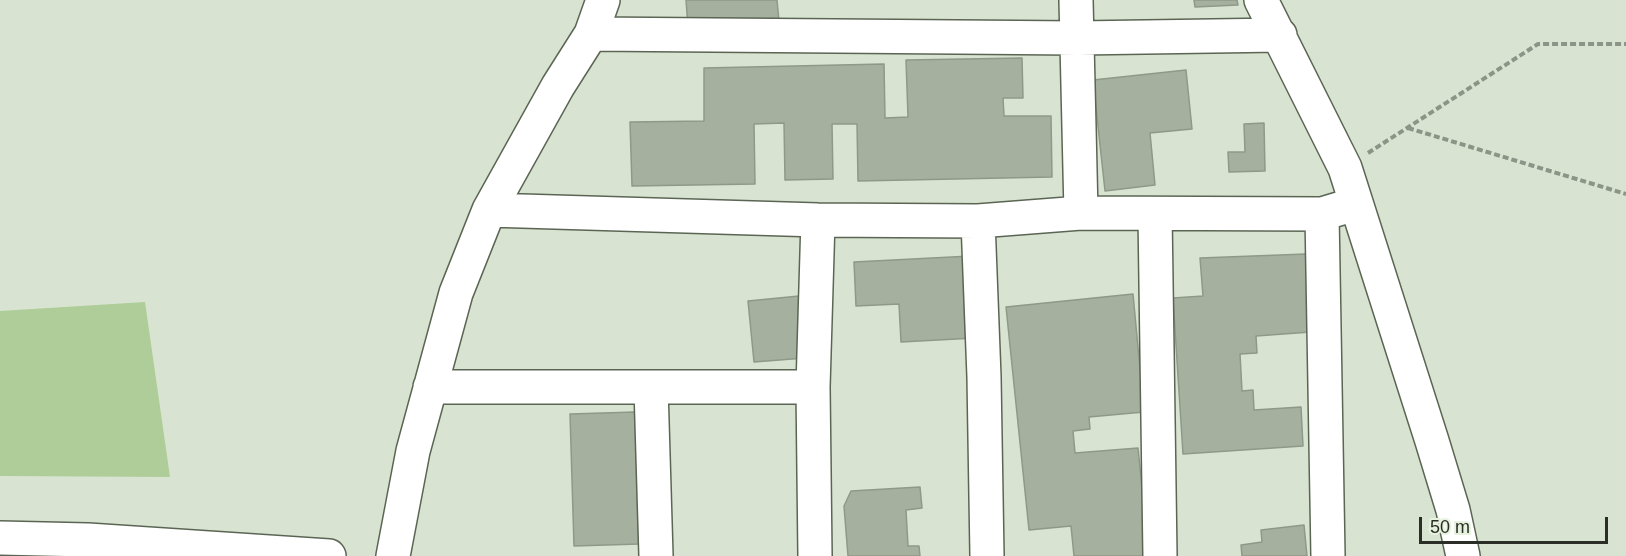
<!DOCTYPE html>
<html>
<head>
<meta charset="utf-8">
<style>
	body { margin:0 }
	#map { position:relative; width:1626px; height:556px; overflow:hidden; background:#d8e4d1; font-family:Arial,sans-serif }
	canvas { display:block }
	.scale { position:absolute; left:1419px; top:517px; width:189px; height:27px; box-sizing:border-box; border:3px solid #2a2e27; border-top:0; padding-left:8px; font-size:18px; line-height:21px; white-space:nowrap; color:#2a2e27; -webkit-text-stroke:4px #e6f1de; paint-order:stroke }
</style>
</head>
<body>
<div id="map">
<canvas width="1626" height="556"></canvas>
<div class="scale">50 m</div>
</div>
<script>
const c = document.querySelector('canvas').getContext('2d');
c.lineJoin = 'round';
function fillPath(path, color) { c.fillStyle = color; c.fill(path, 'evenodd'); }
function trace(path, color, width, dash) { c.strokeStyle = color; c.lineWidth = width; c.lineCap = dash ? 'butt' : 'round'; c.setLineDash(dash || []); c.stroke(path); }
fillPath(new Path2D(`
	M 145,302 L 170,477 L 0,476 L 0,311 Z`), '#aecd98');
const building = new Path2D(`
	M 686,0 L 777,0 L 779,21 L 688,27 Z
	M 1194,0 L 1237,0 L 1238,5 L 1195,7 Z
	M 1022,58 L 1023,98 L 1003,98 L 1004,116 L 1051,116 L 1052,177 L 858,181 L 857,124 L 832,124 L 833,179 L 785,180 L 784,123 L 754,124 L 755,184 L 632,186 L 630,122 L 704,121 L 704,68 L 884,64 L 885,118 L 908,117 L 906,60 Z
	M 1186,70 L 1192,129 L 1150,133 L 1155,185 L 1105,191 L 1093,80 Z
	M 1264,123 L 1265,171 L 1229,172 L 1228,152 L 1245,152 L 1244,124 Z
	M 1306,254 L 1311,332 L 1256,336 L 1257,353 L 1240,354 L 1242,391 L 1253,390 L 1254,410 L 1301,407 L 1303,446 L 1183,454 L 1173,298 L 1203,296 L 1200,258 Z
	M 971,256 L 975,338 L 901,342 L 899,304 L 856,306 L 854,262 Z
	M 1133,294 L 1144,412 L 1089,417 L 1090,429 L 1073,431 L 1075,453 L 1138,448 L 1149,556 L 1074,556 L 1071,526 L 1029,530 L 1006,307 Z
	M 799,296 L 805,358 L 754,362 L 748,301 Z
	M 635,412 L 639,544 L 574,546 L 570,414 Z
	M 920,487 L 922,508 L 906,510 L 908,546 L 919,546 L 920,556 L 848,556 L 844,506 L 851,491 Z
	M 1304,525 L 1307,556 L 1242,556 L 1241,545 L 1262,542 L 1261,530 Z`);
fillPath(building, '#a5b19e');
trace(building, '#8e9987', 1.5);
const minor = new Path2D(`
	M 1076,0 L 1081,213
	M 1261,0 L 1345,168 L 1432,441 L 1453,510 L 1463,556
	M 591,34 L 1078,38 L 1280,35
	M 489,210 L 818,220 L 978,221 L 1081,213 L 1322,214 L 1355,204
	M 1155,214 L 1160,556
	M 1322,214 L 1328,556
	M 978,221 L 984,377 L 987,556
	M 430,387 L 813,387
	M 651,388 L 656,556
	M 0,538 L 88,540 L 329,556
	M 393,556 L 413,451 L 456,293 L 489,210 L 558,86 L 591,34 L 603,0
	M 815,556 L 813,387 L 818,220`);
trace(minor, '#5b6554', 36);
trace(new Path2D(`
	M 1408,128 L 1626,194
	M 1368,153 L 1538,44 L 1626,44`), '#8b9486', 4, [6, 3]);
trace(minor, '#fff', 33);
</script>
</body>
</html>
